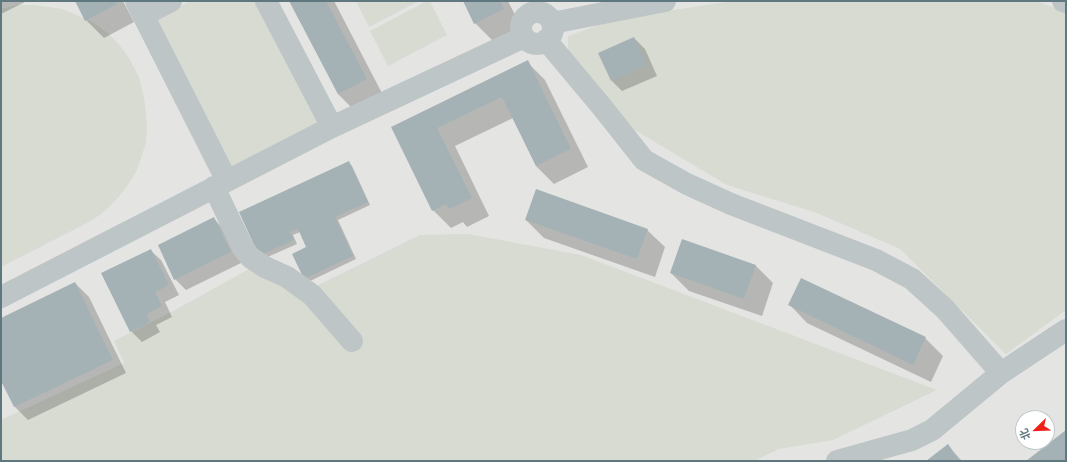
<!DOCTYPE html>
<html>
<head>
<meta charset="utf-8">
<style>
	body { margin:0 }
	#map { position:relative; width:1067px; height:462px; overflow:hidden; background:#f6f5f2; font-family:"PT Sans Narrow","Noto Sans SC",sans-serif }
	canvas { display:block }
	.frame { position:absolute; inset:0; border:2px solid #5f787f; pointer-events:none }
	.north { position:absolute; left:1015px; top:410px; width:40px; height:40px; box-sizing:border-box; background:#fff; border:1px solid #bfc9cc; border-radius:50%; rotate:247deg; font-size:11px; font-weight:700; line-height:16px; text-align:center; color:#5f787f }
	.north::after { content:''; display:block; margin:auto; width:14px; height:18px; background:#f02019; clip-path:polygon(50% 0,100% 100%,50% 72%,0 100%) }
</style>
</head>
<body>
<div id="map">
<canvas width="1067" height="462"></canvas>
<div class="frame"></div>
<div class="north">北</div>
</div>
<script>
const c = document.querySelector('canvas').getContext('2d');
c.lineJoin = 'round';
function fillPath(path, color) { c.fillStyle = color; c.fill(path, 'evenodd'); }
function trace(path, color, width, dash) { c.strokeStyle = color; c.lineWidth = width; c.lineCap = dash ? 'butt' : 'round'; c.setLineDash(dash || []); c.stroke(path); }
fillPath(new Path2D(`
	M 1,1 L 1066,1 L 1066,461 L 1,461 ZM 1023,418 L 1047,418 L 1047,442 L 1023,442 Z`), '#e4e5e3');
fillPath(new Path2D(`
	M 190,1 L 257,1 L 319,125 L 232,169 L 156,18 Z
	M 356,1 L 419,1 L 369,27 Z
	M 427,1 L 430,1 L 447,35 L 388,66 L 370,31 Z
	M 733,1 L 1037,1 L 1066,12 L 1066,310 L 1006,354 L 900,249 L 817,213 L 727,185 L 628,126 L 568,53 L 568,36 L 601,24 L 646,14 Z
	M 17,5 L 34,5 L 63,9 L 94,23 L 109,34 L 121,47 L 130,60 L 139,77 L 144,97 L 147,123 L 146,143 L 137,170 L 126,188 L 114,202 L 101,214 L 87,223 L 1,267 L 1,9 Z
	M 468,234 L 581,255 L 937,390 L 833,440 L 779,449 L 754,461 L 1,461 L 1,420 L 124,363 L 114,341 L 175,310 L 253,267 L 302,293 L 420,235 Z`), '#d7dbd1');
fillPath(new Path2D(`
	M 1,1 L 27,1 L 1,14 Z
	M 76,1 L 123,1 L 134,22 L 104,38 L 86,20 Z
	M 290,1 L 334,1 L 384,97 L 356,112 L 338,94 Z
	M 464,1 L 508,1 L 521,27 L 493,41 L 475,23 Z
	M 634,38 L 645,49 L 657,76 L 622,91 L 612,81 Z
	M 527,62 L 545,80 L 588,167 L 554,184 L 536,166 L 513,118 L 455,146 L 489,216 L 467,227 L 463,222 L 451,228 L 433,210 L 393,128 Z
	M 348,162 L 352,166 L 370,205 L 338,220 L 356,259 L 308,282 L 305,278 L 308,248 L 300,232 L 293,235 L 297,244 L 263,259 L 260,256 Z
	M 214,219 L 224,229 L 241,263 L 186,290 L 175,279 Z
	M 526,220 L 647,230 L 665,247 L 655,277 L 544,238 Z
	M 150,250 L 161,260 L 179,295 L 165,302 L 172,317 L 156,325 L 160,332 L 142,342 L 131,331 Z
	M 755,265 L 773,283 L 762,316 L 689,291 L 671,273 Z
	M 75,283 L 89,297 L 126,373 L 28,420 L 15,407 L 1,378 L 1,319 Z
	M 790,305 L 925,338 L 943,356 L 931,382 L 807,323 Z
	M 948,446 L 962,461 L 928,461 Z`), '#0003');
fillPath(new Path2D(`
	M 75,1 L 115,1 L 117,4 L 85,21 Z
	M 289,1 L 326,1 L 367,79 L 338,94 Z
	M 463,1 L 500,1 L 504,9 L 474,24 Z
	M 634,37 L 647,65 L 611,81 L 598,53 Z
	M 528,60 L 571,149 L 536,166 L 502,97 L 437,128 L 472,198 L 449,209 L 446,204 L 432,211 L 391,127 Z
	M 349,161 L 368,202 L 335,217 L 353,256 L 304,279 L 292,254 L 306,247 L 298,229 L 290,232 L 294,240 L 259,256 L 239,212 Z
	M 536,189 L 648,229 L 637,259 L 525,220 Z
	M 214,217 L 231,252 L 174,280 L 158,245 Z
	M 682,239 L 756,265 L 744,299 L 670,273 Z
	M 151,249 L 169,285 L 155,292 L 162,306 L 147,314 L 150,322 L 130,332 L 101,273 Z
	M 801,278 L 926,337 L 913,365 L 788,305 Z
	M 75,282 L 113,360 L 14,407 L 1,381 L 1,318 Z
	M 1066,430 L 1066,461 L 1026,461 Z
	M 948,444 L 960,461 L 926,461 Z`), '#a5b2b5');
trace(new Path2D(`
	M 136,1 L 227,181
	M 266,1 L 332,127
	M 1063,1 L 1066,2
	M521 28a16 16 0 1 1 32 0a16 16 0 1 1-32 0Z
	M 144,15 L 171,1
	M 552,23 L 665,1
	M 546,40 L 602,107 L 644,160 L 687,184 L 731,204 L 876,260 L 912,279 L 945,309 L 1001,373
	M 214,187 L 243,248 L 251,258 L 265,267 L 287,277 L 312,295 L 352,341
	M 1,297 L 332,127 L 524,37
	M 837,461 L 912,440 L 932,430 L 1001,373 L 1066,330`), '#bec5c7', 22);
</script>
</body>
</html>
